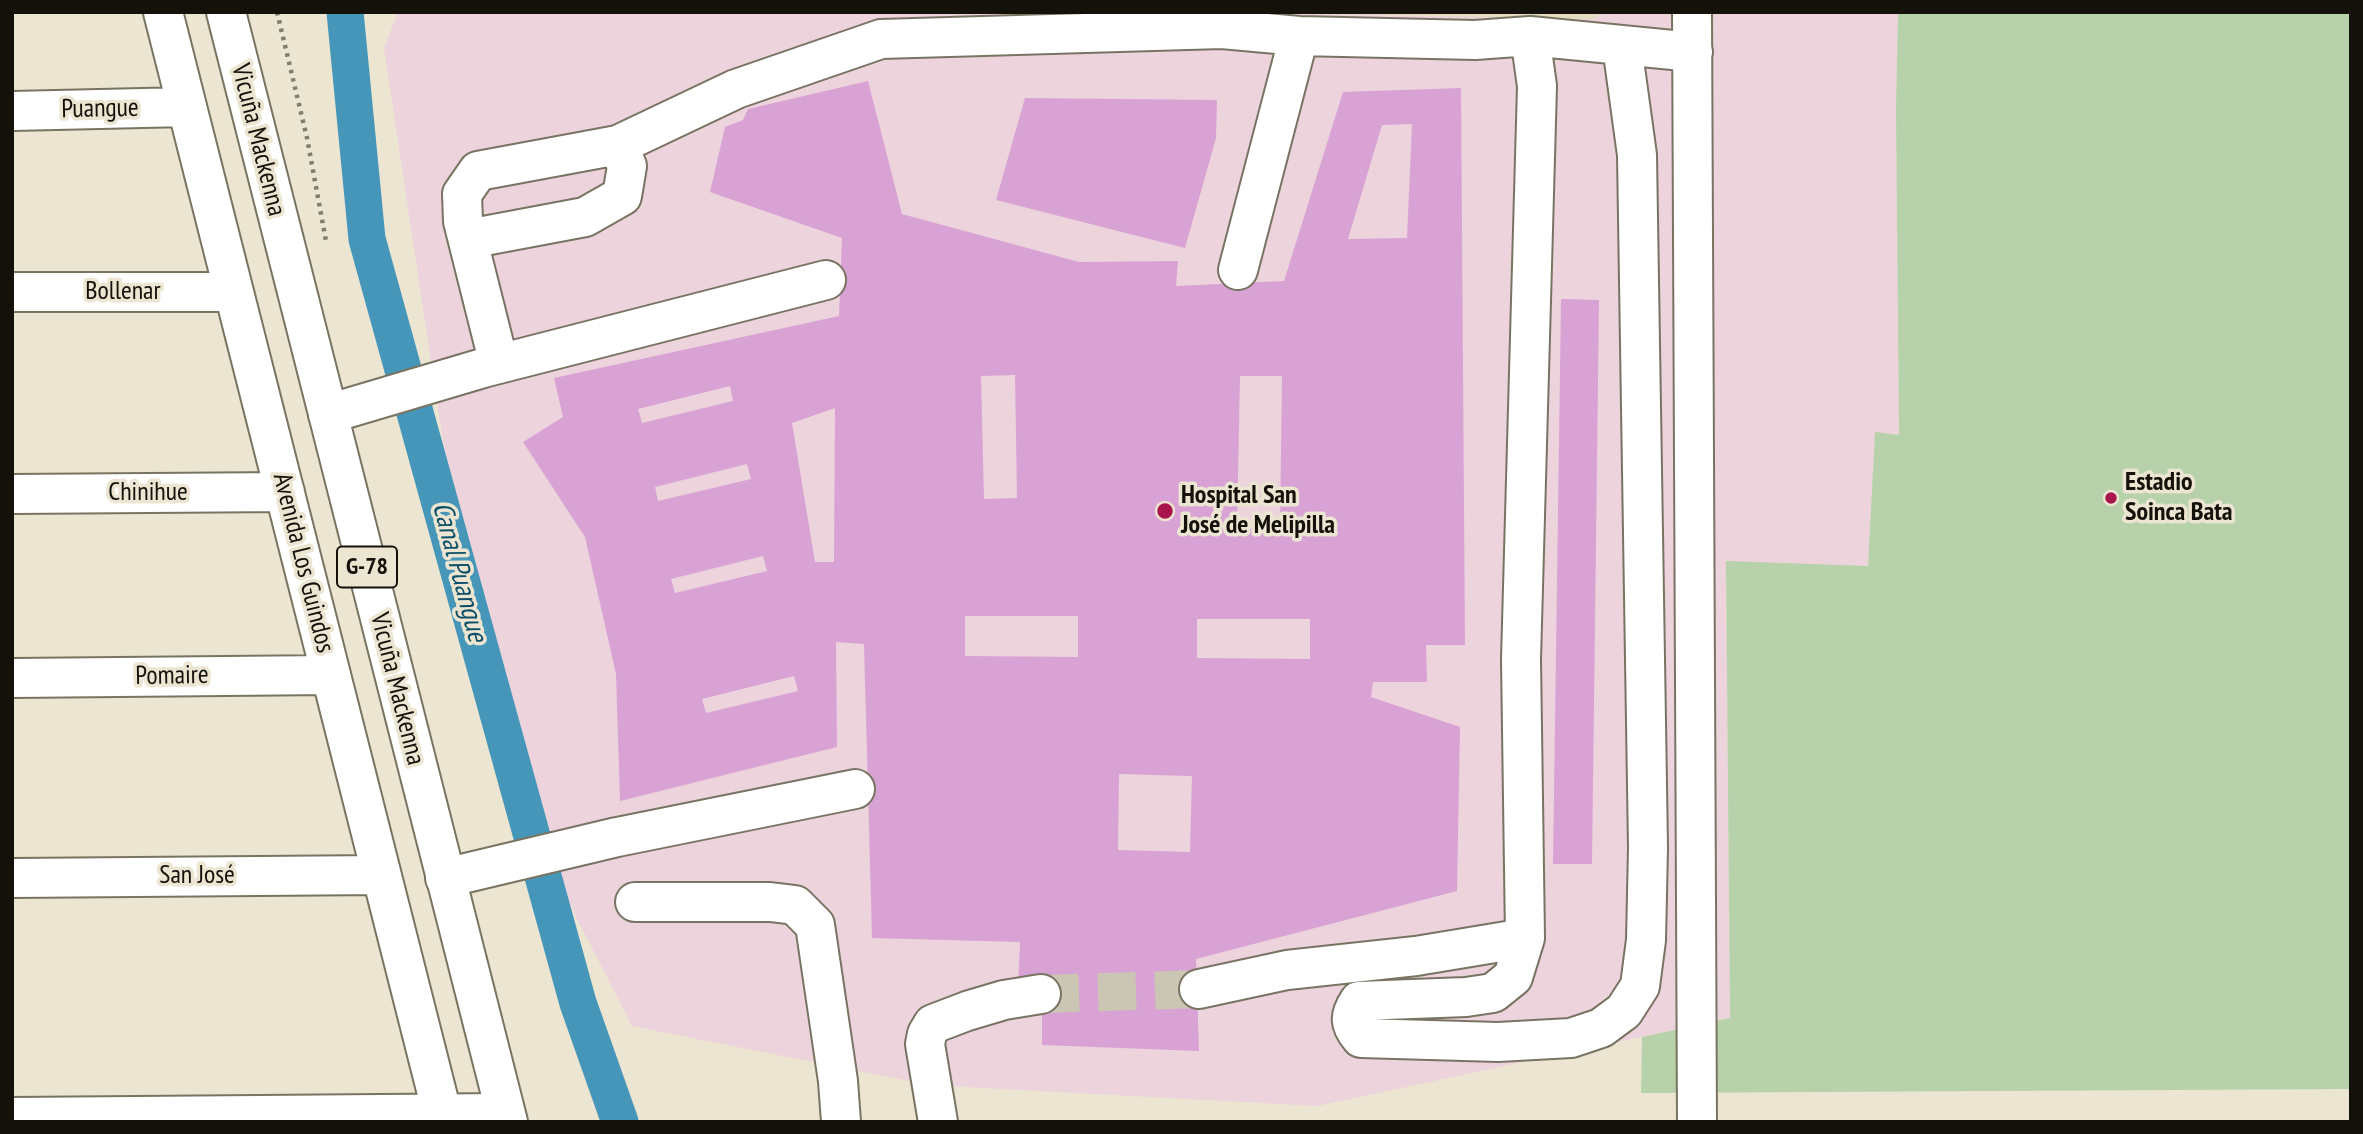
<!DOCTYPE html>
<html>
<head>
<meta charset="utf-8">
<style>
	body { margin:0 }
	#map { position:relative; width:2363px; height:1134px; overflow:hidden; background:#ebe5d1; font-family:"PT Sans Narrow",sans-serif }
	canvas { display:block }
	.frame { position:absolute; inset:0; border:14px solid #13110a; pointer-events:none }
</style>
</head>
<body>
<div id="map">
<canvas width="2363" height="1134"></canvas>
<div class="frame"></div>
</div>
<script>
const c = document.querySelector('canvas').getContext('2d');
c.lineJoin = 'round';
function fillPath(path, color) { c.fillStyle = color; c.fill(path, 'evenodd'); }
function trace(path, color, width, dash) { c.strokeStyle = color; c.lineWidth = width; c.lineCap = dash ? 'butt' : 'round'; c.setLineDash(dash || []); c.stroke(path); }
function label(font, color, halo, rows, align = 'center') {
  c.font = font + ' "PT Sans Narrow",sans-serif'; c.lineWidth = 7; c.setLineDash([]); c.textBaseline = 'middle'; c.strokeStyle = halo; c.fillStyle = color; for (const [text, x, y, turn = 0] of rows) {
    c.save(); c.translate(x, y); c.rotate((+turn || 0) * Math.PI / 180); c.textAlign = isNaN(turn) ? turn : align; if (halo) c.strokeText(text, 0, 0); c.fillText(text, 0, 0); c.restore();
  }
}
fillPath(new Path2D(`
	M 989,12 L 1604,12 L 1594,19 Z`), '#e3dbc0');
fillPath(new Path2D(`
	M 398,12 L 1217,12 L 1594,19 L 1604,12 L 1898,12 L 1896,110 L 1899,435 L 1875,433 L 1868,566 L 1726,562 L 1730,1018 L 1317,1106 L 929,1085 L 632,1026 L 551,868 L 446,462 L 384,48 Z`), '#ecd3dc');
fillPath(new Path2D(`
	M 1898,12 L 2351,12 L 2351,1089 L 1641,1093 L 1642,1037 L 1730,1018 L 1726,561 L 1868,566 L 1875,432 L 1899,435 L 1896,110 Z`), '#b7d1ab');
trace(new Path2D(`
	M 345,12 L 367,239 L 578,1003 L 620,1122`), '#4696b9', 37);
fillPath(new Path2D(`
	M 868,81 L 902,214 L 1079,262 L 1178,261 L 1176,286 L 1284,281 L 1343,92 L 1461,88 L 1465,645 L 1426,645 L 1427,682 L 1373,682 L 1371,697 L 1460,727 L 1457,891 L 1196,959 L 1199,1051 L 1042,1045 L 1042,992 L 1018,989 L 1020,942 L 872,938 L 864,644 L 836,642 L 837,747 L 620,801 L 616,674 L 585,537 L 523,442 L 563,417 L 554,378 L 839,316 L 842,238 L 710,192 L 725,127 L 743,120 L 748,109 ZM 1412,124 L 1407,238 L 1348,239 L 1382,125 ZM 1015,375 L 1017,498 L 984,499 L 981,376 ZM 1240,376 L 1282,376 L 1280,527 L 1237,527 ZM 730,386 L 733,401 L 642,423 L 638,409 ZM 835,408 L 834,562 L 815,562 L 792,423 ZM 747,464 L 751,479 L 658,501 L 655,487 ZM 763,556 L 767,571 L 675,593 L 671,579 ZM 965,616 L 1078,616 L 1078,657 L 965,656 ZM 1197,619 L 1310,619 L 1310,659 L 1197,658 ZM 794,676 L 798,691 L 706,713 L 702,699 ZM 1119,774 L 1192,776 L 1190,852 L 1118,850 Z
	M 1025,98 L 1217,100 L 1216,138 L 1185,248 L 996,200 Z
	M 1561,299 L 1599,300 L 1592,864 L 1553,864 Z`), '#d9a2d5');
trace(new Path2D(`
	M 1041,994 L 1199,989`), '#cbc5b3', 38, [38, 19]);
const minor = new Path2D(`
	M 163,12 L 442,1113
	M 1692,12 L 1697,1122
	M 1530,36 L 1693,52
	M 12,111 L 187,107
	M 468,239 L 585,217 L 622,196 L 627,166 L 618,145
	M 1238,270 L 1299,36
	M 12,292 L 234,292
	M 499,364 L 463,221 L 462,194 L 478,171 L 618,145 L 736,89 L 881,39 L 1222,29 L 1299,36 L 1475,40 L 1530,36 L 1537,86 L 1521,659 L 1525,938 L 1416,956 L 1287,970 L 1199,989
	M 328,414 L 483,368 L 826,280
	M 12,494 L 285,492
	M 12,678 L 331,675
	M 12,878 L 381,875
	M 445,878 L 617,837 L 855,789
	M 635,902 L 770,902 L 795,905 L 815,925 L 838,1081 L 841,1122
	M 1525,938 L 1513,977 L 1493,993 L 1466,997 L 1359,1001 C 1349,1016 1349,1024 1361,1038 L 1498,1042 L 1571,1038 L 1601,1028 L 1624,1011 L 1640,986 L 1646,940 L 1648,848 L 1637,155 L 1622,46
	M 12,1117 L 505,1113
	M 938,1122 L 925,1044 L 927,1034 L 933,1024 L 967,1011 L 1004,1000 L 1041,994`);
const major = new Path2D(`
	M 226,12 L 508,1122`);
trace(minor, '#797462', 42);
trace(major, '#797462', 42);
trace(new Path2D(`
	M 277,12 L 307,138 L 326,241`), '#817d6f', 4.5, [3.5, 5]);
trace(minor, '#fff', 38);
trace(major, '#fff', 38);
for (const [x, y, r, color] of [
	[2111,498,7,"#a8154c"],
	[1165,511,9,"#a8154c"]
]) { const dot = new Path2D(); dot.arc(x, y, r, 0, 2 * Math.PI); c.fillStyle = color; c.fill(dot); trace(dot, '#ebe5d1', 2.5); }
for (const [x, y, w] of [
	[367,567,60]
]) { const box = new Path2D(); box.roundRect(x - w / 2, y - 20.5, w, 41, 5); c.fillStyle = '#ebe5d1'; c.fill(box); trace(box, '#13110a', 2); }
label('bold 24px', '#13110a', null, [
	["G-78",367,567]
]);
label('26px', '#13110a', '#ebe5d1', [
	["Puangue",100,109,-1],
	["Vicuña Mackenna",258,140,76],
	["Bollenar",123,292],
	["Chinihue",148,493],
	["Avenida Los Guindos",303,563,76],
	["Pomaire",172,676,-1],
	["Vicuña Mackenna",397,689,76],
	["San José",197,876]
]);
label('bold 26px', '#13110a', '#ebe5d1', [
	["Estadio",2125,483],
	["Soinca Bata",2125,513],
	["Hospital San",1181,496],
	["José de Melipilla",1181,526]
], 'left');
label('italic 28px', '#0b4f68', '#ebe5d1', [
	["Canal Puangue",459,572,75]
]);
</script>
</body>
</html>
